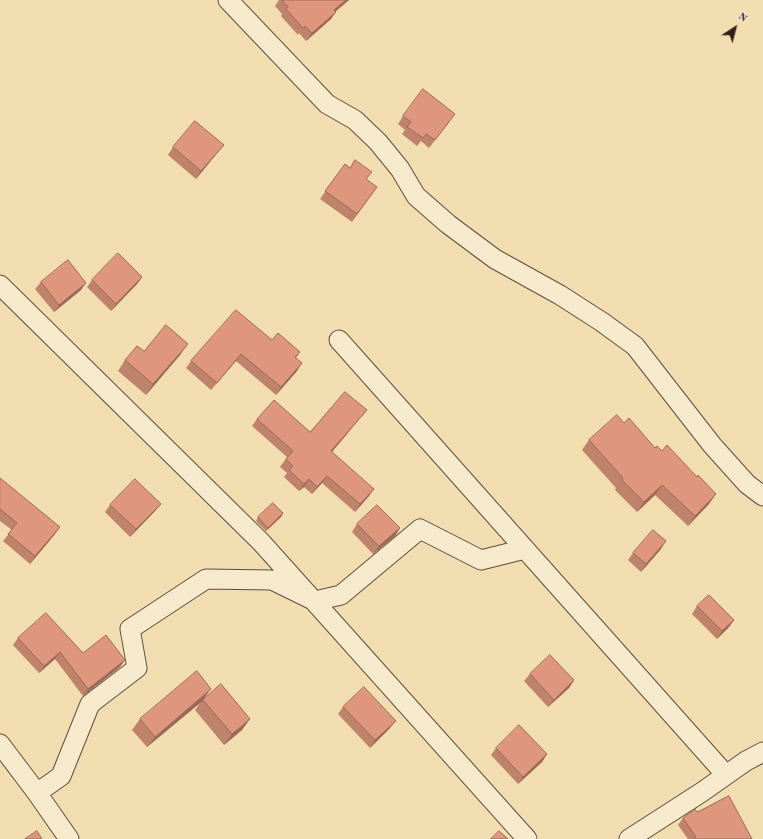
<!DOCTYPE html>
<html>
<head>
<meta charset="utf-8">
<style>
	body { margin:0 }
	#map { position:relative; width:763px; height:839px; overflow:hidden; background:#f2ddb0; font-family:"Old Standard TT",serif }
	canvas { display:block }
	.north { position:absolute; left:715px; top:8px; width:40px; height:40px; -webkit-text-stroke:3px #f7e9cc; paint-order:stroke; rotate:36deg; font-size:11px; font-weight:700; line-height:16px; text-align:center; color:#2d2019 }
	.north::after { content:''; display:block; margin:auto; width:14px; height:18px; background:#2d2019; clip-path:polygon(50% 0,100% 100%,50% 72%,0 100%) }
</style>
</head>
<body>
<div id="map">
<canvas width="763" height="839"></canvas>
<div class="north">N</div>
</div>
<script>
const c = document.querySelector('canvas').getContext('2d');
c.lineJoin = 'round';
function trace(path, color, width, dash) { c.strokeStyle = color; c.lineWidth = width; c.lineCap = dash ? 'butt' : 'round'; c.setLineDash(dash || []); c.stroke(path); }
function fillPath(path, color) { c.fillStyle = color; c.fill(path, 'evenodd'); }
const minor = new Path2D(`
	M 228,0 L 327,104 L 355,120 L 378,142 L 400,169 L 416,196 L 448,224 L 495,259 L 560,295 L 602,322 L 635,346 L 712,445 L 747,484 L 763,496
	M 0,285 L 261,542 L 527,839
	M 339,340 L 726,775
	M 0,744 L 37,793 L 69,839
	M 37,793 L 61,776 L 90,704 L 137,668 L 130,629 L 206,579 L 272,580 L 315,601 L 341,595 L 420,529 L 481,560 L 525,549
	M 629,839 L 702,792 L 746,761 L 763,752`);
trace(minor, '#5e4f3f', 21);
trace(minor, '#f7e9cc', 19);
fillPath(new Path2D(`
	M 279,0 L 349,0 L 336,11 L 331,19 L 306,41 L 299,33 L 298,35 L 281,16 L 282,14 L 275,6 Z
	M 403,116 L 450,121 L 429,148 L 421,141 L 417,146 L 402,134 L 405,130 L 398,124 Z
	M 173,147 L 218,152 L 196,179 L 168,155 Z
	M 345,164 L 377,187 L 352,222 L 320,199 Z
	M 142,277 L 137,284 L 111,311 L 87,287 L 92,280 Z
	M 41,282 L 81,290 L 54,312 L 35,289 Z
	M 272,340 L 300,352 L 296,358 L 297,371 L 276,395 L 236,361 L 211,390 L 186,368 L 191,361 Z
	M 144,351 L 180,355 L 146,395 L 118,371 L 125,360 Z
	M 367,410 L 361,417 L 332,452 L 369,496 L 355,512 L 322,483 L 312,494 L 304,487 L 299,491 L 284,477 L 287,473 L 280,467 L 287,457 L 252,426 L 257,419 L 310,432 Z
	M 624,423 L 655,448 L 709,504 L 688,526 L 655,495 L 637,512 L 615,490 L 616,488 L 582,450 L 589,440 Z
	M 0,478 L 55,534 L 30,564 L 3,541 L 12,530 L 0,521 Z
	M 161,504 L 155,511 L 130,537 L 105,512 L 110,505 Z
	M 283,513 L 281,517 L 266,531 L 256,521 L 258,517 Z
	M 357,524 L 400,528 L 395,536 L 373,554 L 352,532 Z
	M 661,549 L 641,572 L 628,560 L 633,553 Z
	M 697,606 L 734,620 L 729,627 L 717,639 L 692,614 Z
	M 18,638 L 83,653 L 120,667 L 83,696 L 55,659 L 39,673 L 13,645 Z
	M 530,674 L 574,680 L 569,688 L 548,707 L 524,681 Z
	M 206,697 L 242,730 L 224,745 L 195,710 L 200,703 L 147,747 L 132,730 L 140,719 Z
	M 343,707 L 390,728 L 370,748 L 338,714 Z
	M 496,748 L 547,754 L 542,762 L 518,784 L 491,755 Z
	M 697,812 L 752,839 L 688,839 L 678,825 L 683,818 Z`), '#bf826b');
fillPath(new Path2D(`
	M 346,0 L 349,0 L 329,17 L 334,10 Z
	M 336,12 L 331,19 L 306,41 L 312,33 Z
	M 224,145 L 218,152 L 196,179 L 201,171 Z
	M 142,277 L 137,284 L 111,311 L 116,304 Z
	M 86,283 L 81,290 L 54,312 L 59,305 Z
	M 188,344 L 180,355 L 146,395 L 153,384 Z
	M 241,354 L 236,361 L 211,390 L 217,383 Z
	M 302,363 L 297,371 L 276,395 L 281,387 Z
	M 367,410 L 361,417 L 326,459 L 331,451 Z
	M 327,476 L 322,483 L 312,494 L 317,487 Z
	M 309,479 L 304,487 L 299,491 L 304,484 Z
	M 662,485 L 655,495 L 637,512 L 644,502 Z
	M 374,489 L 369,496 L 355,512 L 360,504 Z
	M 716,494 L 709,504 L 688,526 L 695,516 Z
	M 161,504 L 155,511 L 130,537 L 136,529 Z
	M 283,513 L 281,517 L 266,531 L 268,528 Z
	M 60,527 L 55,534 L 30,564 L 35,556 Z
	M 400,528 L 395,536 L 373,554 L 379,546 Z
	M 666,541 L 661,549 L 641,572 L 646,564 Z
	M 734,620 L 729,627 L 717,639 L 722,631 Z
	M 60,652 L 55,659 L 39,673 L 44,666 Z
	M 125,660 L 120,667 L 83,696 L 88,689 Z
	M 574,680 L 569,688 L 548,707 L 554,700 Z
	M 211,689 L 203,700 L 200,703 L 147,747 L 155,737 Z
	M 250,719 L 242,730 L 224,745 L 232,734 Z
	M 396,721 L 390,728 L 370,748 L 375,740 Z
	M 547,754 L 542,762 L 518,784 L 523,777 Z`), '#9b6a57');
const building = new Path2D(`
	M 282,0 L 346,0 L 334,10 L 336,12 L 312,33 L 305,26 L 303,28 L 286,9 L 288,7 Z
	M 423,89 L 455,114 L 435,140 L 426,134 L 423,138 L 407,127 L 411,122 L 403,116 Z
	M 195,121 L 224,145 L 201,171 L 173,147 Z
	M 355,160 L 372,172 L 366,179 L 377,187 L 357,214 L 325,191 L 345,164 L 350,168 Z
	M 118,253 L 142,277 L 116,304 L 92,280 Z
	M 68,260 L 86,283 L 59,305 L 41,282 Z
	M 236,310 L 272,340 L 278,333 L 300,352 L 295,357 L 302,363 L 281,387 L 241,354 L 217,383 L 191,361 Z
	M 166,325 L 188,344 L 153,384 L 125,360 L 137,346 L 144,351 Z
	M 345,392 L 367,410 L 331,451 L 374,489 L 360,504 L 327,476 L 317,487 L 309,479 L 304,484 L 289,470 L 293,466 L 286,459 L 293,451 L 257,419 L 274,400 L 310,432 Z
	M 617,415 L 624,423 L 629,418 L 655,448 L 657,446 L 662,451 L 667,445 L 697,477 L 698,475 L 716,494 L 695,516 L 662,485 L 644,502 L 622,480 L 623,478 L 589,440 Z
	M 0,478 L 60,527 L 35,556 L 8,534 L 17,523 L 0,509 Z
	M 135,479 L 161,504 L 136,529 L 110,505 Z
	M 273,503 L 283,513 L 268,528 L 258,517 Z
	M 377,505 L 400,528 L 379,546 L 357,524 Z
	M 653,530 L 666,541 L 646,564 L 633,553 Z
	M 709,595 L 734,620 L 722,631 L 697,606 Z
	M 46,613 L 83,653 L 106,635 L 125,660 L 88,689 L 60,652 L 44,666 L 18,638 Z
	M 550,655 L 574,680 L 554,700 L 530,674 Z
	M 197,671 L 211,689 L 155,737 L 140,719 Z
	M 221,684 L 250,719 L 232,734 L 203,700 Z
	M 364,687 L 396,721 L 375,740 L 343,707 Z
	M 519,725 L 547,754 L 523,777 L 496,748 Z
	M 729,796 L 752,839 L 693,839 L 696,837 L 683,818 L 695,809 L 697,812 Z
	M 37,831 L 42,839 L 25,839 Z
	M 499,831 L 508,839 L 491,839 Z`);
fillPath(building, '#de977c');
trace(building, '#9b6a57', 1);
</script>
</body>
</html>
